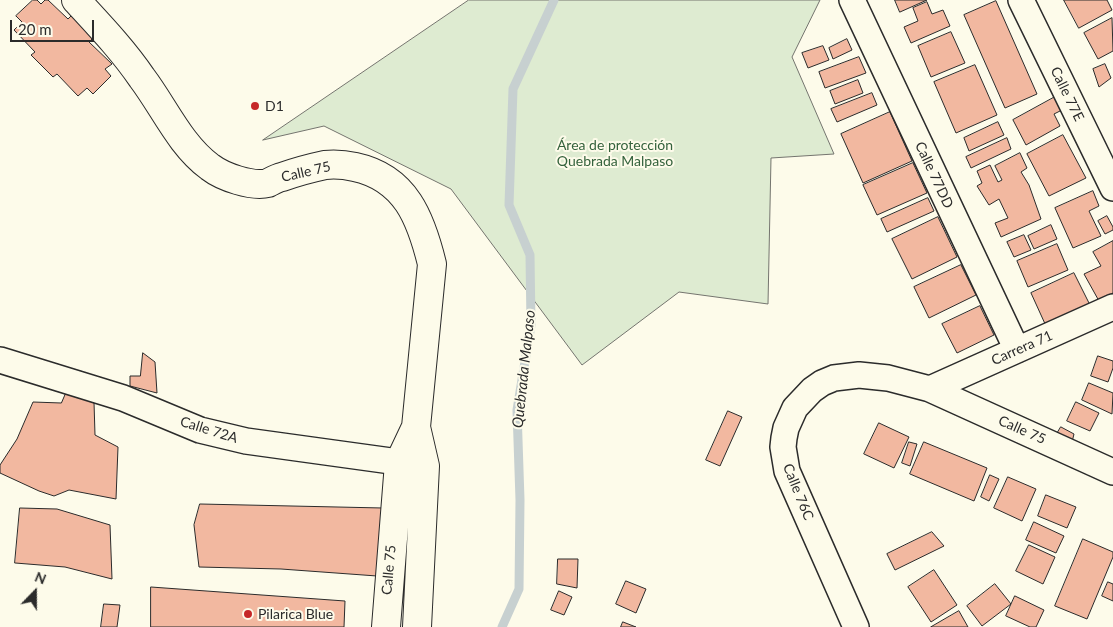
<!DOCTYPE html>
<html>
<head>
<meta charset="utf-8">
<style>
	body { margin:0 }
	#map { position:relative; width:1113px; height:627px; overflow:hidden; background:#fdfbea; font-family:Lato,sans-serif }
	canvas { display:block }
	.north { position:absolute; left:10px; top:567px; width:50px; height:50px; -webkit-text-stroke:4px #fdfbea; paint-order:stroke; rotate:22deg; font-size:14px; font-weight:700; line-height:20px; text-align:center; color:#2b2b2b }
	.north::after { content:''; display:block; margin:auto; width:18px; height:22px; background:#2b2b2b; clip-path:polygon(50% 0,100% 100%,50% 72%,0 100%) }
	.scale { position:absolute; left:10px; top:20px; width:84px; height:22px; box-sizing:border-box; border:2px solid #2b2b2b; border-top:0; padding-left:6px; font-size:15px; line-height:18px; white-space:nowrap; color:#2b2b2b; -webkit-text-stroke:4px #fdfbea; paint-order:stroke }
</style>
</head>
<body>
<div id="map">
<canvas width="1113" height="627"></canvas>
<div class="north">N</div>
<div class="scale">20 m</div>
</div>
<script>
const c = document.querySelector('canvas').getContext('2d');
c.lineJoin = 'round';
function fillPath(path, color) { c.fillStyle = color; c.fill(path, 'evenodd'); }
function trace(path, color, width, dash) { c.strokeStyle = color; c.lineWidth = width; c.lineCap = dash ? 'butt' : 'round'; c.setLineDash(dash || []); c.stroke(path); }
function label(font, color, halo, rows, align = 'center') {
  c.font = font + ' Lato,sans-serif'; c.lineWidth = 4; c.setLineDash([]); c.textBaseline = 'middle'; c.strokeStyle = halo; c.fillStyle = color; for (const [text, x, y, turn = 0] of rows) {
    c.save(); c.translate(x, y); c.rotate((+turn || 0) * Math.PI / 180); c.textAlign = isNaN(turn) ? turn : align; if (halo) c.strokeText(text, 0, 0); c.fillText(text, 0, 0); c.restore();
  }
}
const green = new Path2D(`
	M 469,0 L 820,0 L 792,57 L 834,154 L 771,158 L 768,304 L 679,292 L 582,365 L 451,189 L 324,126 L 263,140 Z`);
fillPath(green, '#deebd1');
trace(green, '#74746e', 1);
trace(new Path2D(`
	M 502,627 L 519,589 L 520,500 L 517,410 L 531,325 L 530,255 L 509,205 L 513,89 L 554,0`), '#c7d0d0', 9);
const building = new Path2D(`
	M 33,0 L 37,0 L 41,4 L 45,0 L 48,0 L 68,19 L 71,16 L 93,38 L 89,42 L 112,64 L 105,69 L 111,76 L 93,94 L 87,88 L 78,96 L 57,74 L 53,77 L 31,55 L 35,52 L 14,30 L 22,22 L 16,16 Z
	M 895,0 L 927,0 L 900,12 Z
	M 1064,0 L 1107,0 L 1112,10 L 1079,28 Z
	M 996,1 L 1037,94 L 1005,108 L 964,15 Z
	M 927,2 L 932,14 L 943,10 L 950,26 L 911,43 L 904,27 L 918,21 L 913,8 Z
	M 1112,18 L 1113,51 L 1098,59 L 1084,33 Z
	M 951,32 L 965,63 L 931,77 L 918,46 Z
	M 847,39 L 852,50 L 833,59 L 829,48 Z
	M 823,46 L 829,60 L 808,68 L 802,53 Z
	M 859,57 L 866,73 L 825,88 L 819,72 Z
	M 1105,64 L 1111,78 L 1099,87 L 1093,69 Z
	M 975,65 L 997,115 L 956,133 L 934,82 Z
	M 858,80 L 863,93 L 835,104 L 830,91 Z
	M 872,93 L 877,105 L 837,122 L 831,109 Z
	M 1055,97 L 1062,110 L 1054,114 L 1060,126 L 1026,145 L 1013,120 Z
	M 890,112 L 912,161 L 863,183 L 841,134 Z
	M 998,122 L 1004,135 L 969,151 L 964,138 Z
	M 1063,135 L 1086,178 L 1049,196 L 1027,154 Z
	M 1007,138 L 1011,149 L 971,168 L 966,157 Z
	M 1020,153 L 1027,168 L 1021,172 L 1029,185 L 1041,219 L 1001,237 L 995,223 L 1008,218 L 999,199 L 989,205 L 977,186 L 982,183 L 977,171 L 990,165 L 998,182 L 1002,180 L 995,166 Z
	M 913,163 L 927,193 L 877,215 L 863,185 Z
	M 1093,191 L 1099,206 L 1089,211 L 1101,236 L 1073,248 L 1055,208 Z
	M 928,198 L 934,211 L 887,232 L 881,219 Z
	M 1107,216 L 1113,227 L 1113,230 L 1105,234 L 1098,221 Z
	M 938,217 L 957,257 L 912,279 L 892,239 Z
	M 1051,225 L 1057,239 L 1034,249 L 1028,236 Z
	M 1024,235 L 1031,250 L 1014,257 L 1007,242 Z
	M 1113,241 L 1113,293 L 1099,301 L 1084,274 L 1101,266 L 1093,252 Z
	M 1057,244 L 1068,270 L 1028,287 L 1017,261 Z
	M 961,265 L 976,295 L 929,318 L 914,287 Z
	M 1074,273 L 1090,305 L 1046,326 L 1031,293 Z
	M 980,306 L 994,335 L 957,353 L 942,324 Z
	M 143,353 L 155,362 L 157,393 L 130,386 L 130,376 L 140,376 Z
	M 1098,356 L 1113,361 L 1113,368 L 1108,382 L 1091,376 Z
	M 1089,383 L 1113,393 L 1112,414 L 1082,400 Z
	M 67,391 L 94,402 L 95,435 L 118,447 L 116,499 L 69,490 L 54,496 L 39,491 L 0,473 L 0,465 L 17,439 L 33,402 L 61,403 Z
	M 1076,402 L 1099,413 L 1090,431 L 1067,421 Z
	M 728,411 L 742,417 L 720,466 L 706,460 Z
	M 879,423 L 909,437 L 894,468 L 864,454 Z
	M 1061,427 L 1074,434 L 1071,446 L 1055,437 Z
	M 909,442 L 917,444 L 910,466 L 902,463 Z
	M 924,442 L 987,468 L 974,501 L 910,474 Z
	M 990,475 L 999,479 L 989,501 L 981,497 Z
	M 1008,477 L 1036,489 L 1022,521 L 994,508 Z
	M 1046,495 L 1076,507 L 1067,528 L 1038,516 Z
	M 200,504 L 383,508 L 377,576 L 281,569 L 199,567 L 194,525 Z
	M 20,508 L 57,509 L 110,525 L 112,579 L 65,567 L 15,563 Z
	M 1034,522 L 1064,536 L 1056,553 L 1026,540 Z
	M 932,532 L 944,546 L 895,570 L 887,554 Z
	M 1083,539 L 1113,552 L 1113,557 L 1087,619 L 1055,606 Z
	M 1029,545 L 1055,557 L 1043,584 L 1016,571 Z
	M 558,559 L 578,559 L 577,588 L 557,584 Z
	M 934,570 L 957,605 L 931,622 L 908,587 Z
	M 626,581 L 646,589 L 636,613 L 616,604 Z
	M 1108,582 L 1113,584 L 1113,601 L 1102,596 Z
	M 995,584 L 1011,604 L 982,626 L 967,606 Z
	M 151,587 L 345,601 L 344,627 L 151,627 Z
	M 559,591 L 572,597 L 564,615 L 551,610 Z
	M 1015,596 L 1044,610 L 1036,627 L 1030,627 L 1006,616 Z
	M 104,604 L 120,605 L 117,627 L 101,627 Z
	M 959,611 L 968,627 L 931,627 Z
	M 623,622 L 636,627 L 621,627 Z`);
fillPath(building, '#f2b8a0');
trace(building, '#2b2b2b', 1);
const minor = new Path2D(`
	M 852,0 L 1017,350
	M 1021,0 L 1113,188
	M 0,360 L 123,398 L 200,430 L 246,441 L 420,465
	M 930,389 L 1113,307
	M 856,627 L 787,471 L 783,447 L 784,438 L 786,428 L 795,408 L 812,390 L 822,383 L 834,378 L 859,375 L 888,378 L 930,389 L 1113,472`);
const tertiary = new Path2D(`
	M 76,0 C 99,25 123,50 142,78 C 164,107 180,145 210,167 C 223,177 252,187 268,183 C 272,181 277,178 282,177 C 296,172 311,168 325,165 C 335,164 346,165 355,167 C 406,178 421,219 432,264 L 416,427 L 425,466 L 417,627
	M 386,627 L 399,463 L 416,427`);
trace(minor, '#2b2b2b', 28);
trace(tertiary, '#2b2b2b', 30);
trace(minor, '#fdfbea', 25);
trace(tertiary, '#fdfbea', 28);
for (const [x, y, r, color] of [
	[255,106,5,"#c62828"],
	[248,614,5,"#c62828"]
]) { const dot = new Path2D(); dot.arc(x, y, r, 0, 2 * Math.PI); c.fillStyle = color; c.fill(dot); trace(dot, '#fdfbea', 2); }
label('14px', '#2b2b2b', '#fdfbea', [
	["Calle 77E",1067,94,64],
	["Calle 75",306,172,-13],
	["Calle 77DD",934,175,65],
	["Carrera 71",1022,348,-24],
	["Calle 72A",209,430,17],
	["Calle 75",1022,430,24],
	["Calle 76C",798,492,68],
	["Calle 75",389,570,-85]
]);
label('14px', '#2b2b2b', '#fdfbea', [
	["D1",265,106],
	["Pilarica Blue",258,614]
], 'left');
label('14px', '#34623c', '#fdfbea', [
	["Área de protección",615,145],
	["Quebrada Malpaso",615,161]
]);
label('italic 15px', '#2b2b2b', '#fdfbea', [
	["Quebrada Malpaso",524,369,-84]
]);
</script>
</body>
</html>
